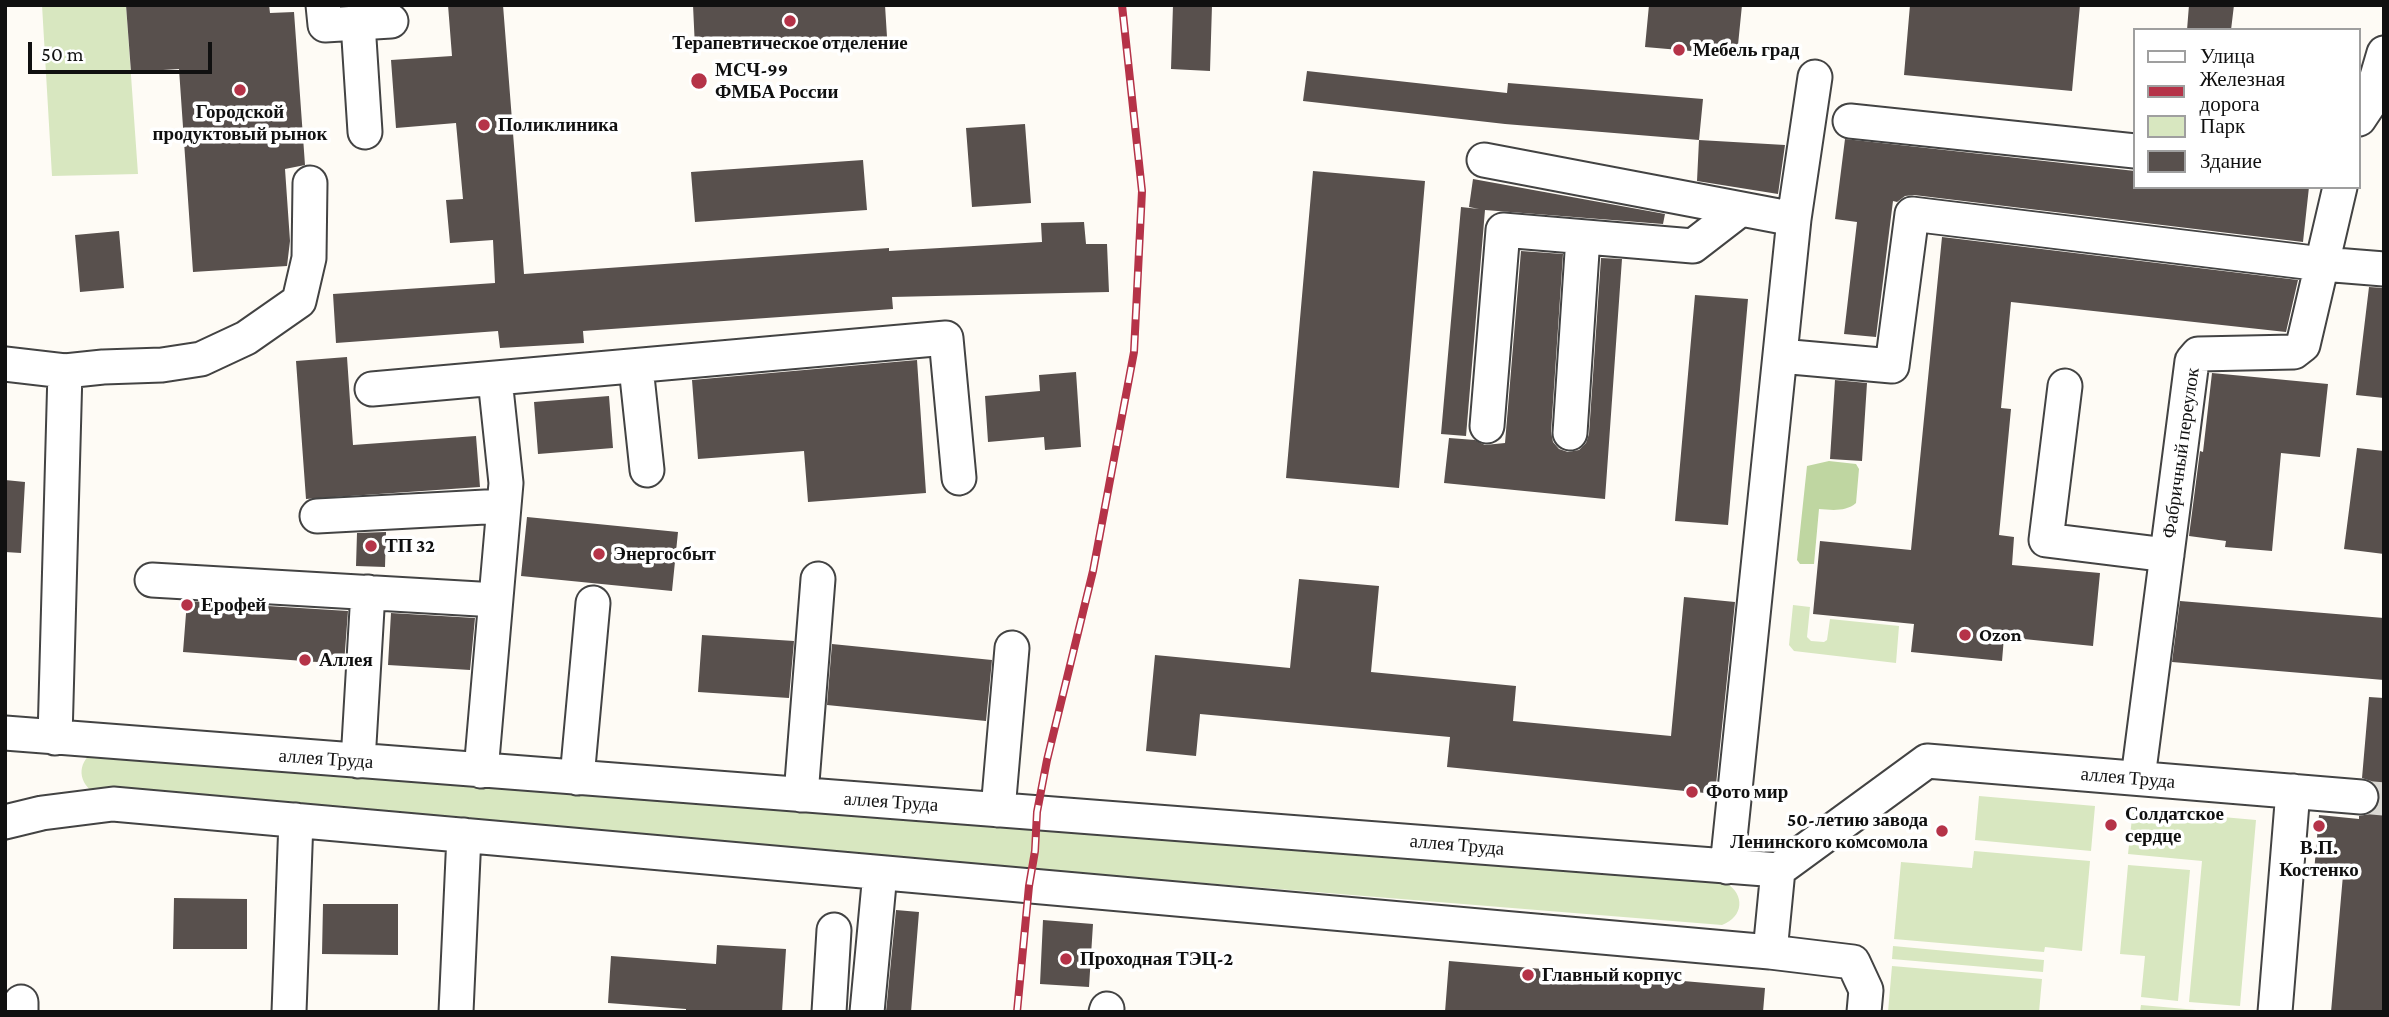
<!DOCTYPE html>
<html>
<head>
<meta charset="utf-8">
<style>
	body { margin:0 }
	#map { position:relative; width:2389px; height:1017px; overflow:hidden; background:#fefbf5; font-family:"Crimson Pro",serif }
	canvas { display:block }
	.frame { position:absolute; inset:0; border:7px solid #101010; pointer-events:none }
	.legend { position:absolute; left:2133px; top:28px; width:228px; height:161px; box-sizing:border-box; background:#fff; border:2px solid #9f9f9f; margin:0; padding:9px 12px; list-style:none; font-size:21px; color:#101010 }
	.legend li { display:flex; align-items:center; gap:14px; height:35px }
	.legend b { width:35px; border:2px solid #9f9f9f }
	.scale { position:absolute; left:28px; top:42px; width:184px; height:32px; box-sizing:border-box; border:4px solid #101010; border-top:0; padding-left:9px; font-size:21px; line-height:24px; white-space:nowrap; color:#101010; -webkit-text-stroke:5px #fff; paint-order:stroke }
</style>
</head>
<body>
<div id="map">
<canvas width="2389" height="1017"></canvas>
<div class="frame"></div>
<ul class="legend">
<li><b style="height:9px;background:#fff"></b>Улица</li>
<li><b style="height:9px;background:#b53348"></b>Железная дорога</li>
<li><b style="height:19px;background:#d8e7c0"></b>Парк</li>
<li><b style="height:19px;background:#58504d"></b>Здание</li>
</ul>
<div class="scale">50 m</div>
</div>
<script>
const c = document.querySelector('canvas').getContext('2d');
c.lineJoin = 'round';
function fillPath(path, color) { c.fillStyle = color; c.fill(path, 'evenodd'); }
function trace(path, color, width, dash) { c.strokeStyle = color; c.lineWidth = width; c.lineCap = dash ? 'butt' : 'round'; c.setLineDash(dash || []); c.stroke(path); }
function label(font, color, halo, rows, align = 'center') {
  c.font = font + ' "Crimson Pro",serif'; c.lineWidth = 7; c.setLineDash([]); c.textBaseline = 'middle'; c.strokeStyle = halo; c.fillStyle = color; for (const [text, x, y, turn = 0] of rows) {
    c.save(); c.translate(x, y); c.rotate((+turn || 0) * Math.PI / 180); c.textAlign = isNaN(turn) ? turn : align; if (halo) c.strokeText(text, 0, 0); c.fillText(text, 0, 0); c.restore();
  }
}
fillPath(new Path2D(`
	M 42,5 L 126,5 L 138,174 L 52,176 Z
	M 1793,605 L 1810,607 L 1807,637 L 1811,641 L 1824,642 L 1827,640 L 1830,619 L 1899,626 L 1896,663 L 1794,651 L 1789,645 Z
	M 97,750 L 1726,883 C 1745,894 1744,917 1722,925 L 94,793 C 76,780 78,760 97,750 Z
	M 1979,796 L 2095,806 L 2091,851 L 1975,840 Z
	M 2133,809 L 2256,820 L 2240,1006 L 2189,1002 L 2202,861 L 2128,854 Z
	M 1974,851 L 2090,861 L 2082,951 L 2045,947 L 2044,952 L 1894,939 L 1901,862 L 1972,868 Z
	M 2128,865 L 2190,870 L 2178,1001 L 2141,997 L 2145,956 L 2120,954 Z
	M 1893,946 L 2044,960 L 2043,972 L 1892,959 Z
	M 1892,966 L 2042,979 L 2039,1012 L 1888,1012 Z
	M 2141,1005 L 2219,1012 L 2140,1012 Z`), '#d8e7c0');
fillPath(new Path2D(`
	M 1829,461 L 1856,464 L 1859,469 L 1856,503 C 1846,512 1831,510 1819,509 L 1814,564 L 1800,564 L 1797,560 L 1807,466 Z`), '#bfd6a1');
fillPath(new Path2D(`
	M 126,5 L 269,5 L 270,13 L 294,12 L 305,165 L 285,169 L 290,241 L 287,266 L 193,272 L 179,69 L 131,72 Z
	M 448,5 L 503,5 L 524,274 L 889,248 L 889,251 L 1042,242 L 1041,223 L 1084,222 L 1086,244 L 1107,244 L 1109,292 L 892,297 L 893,309 L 583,331 L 584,343 L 500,348 L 498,331 L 336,343 L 333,294 L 495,283 L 493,240 L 450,243 L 446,200 L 463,199 L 456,123 L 396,128 L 391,60 L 452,56 Z
	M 693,5 L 885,5 L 887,37 L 834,41 L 834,46 L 743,51 L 743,46 L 695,48 Z
	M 1173,5 L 1212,5 L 1210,71 L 1171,69 Z
	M 1649,5 L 1742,5 L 1737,55 L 1645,47 Z
	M 1910,5 L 2080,5 L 2072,91 L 1904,75 Z
	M 2189,5 L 2234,5 L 2231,30 L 2187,30 Z
	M 1307,71 L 1507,93 L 1508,83 L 1703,99 L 1699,140 L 1505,124 L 1303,101 Z
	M 1025,124 L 1031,203 L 972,207 L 966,128 Z
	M 1845,139 L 2135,171 L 2135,187 L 2309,187 L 2303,242 L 1914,195 L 1905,196 L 1897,202 L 1893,201 L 1876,337 L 1844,334 L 1857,222 L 1835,219 Z
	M 1699,140 L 1785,145 L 1778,194 L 1697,181 Z
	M 863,160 L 867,210 L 695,222 L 691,172 Z
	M 1313,171 L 1425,181 L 1399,488 L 1286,478 Z
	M 1473,179 L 1665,214 L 1663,224 L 1485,210 L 1466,436 L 1441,434 L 1461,207 L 1479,209 L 1469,207 Z
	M 119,231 L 124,288 L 80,292 L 75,235 Z
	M 1942,237 L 2298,280 L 2286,332 L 2011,302 L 2001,408 L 2011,409 L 1999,535 L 2014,537 L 2012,565 L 2100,573 L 2093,646 L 2004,637 L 2002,661 L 1911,652 L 1914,624 L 1813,614 L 1820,541 L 1911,550 Z
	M 1521,251 L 1563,254 L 1551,432 L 1553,442 L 1559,449 L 1568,452 L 1579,450 L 1586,443 L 1589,434 L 1601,258 L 1622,259 L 1605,499 L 1444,483 L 1449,438 L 1475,440 L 1485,445 L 1505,443 Z
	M 2369,287 L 2384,288 L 2384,398 L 2356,395 Z
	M 1695,295 L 1748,299 L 1728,525 L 1675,521 Z
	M 347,357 L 353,445 L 476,436 L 480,487 L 306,499 L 296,361 Z
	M 917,360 L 926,493 L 808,502 L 804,451 L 698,459 L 692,380 Z
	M 1076,372 L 1081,447 L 1045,450 L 1044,437 L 988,442 L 985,396 L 1040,391 L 1039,375 Z
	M 2212,373 L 2328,384 L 2320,457 L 2281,453 L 2272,551 L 2225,547 L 2226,541 L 2189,536 L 2200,451 L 2203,452 Z
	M 1835,380 L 1867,383 L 1862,461 L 1830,459 Z
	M 609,396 L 613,448 L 538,454 L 534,402 Z
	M 2357,448 L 2384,451 L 2384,554 L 2344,549 Z
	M 5,480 L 25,482 L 21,553 L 5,552 Z
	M 527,517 L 678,532 L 672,591 L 521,576 Z
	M 386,532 L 385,567 L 356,566 L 357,533 Z
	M 1299,579 L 1379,586 L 1371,672 L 1516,686 L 1513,721 L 1671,736 L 1684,597 L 1735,602 L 1715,794 L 1447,767 L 1450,737 L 1200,714 L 1196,756 L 1146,751 L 1155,655 L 1290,668 Z
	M 187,601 L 348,611 L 344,664 L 183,652 Z
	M 2180,601 L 2384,618 L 2384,680 L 2172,662 Z
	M 391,613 L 475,618 L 470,670 L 388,665 Z
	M 702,635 L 794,641 L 789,698 L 698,692 Z
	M 832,644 L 992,660 L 986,721 L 827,705 Z
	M 2369,697 L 2384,698 L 2384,1012 L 2331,1012 L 2343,875 L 2314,872 L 2319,815 L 2359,819 L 2359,816 L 2370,814 L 2377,807 L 2380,798 L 2378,788 L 2371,781 L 2362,778 Z
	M 174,898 L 247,899 L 247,949 L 173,949 Z
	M 323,904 L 398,904 L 398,955 L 322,954 Z
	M 896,910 L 919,912 L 911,1012 L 886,1012 Z
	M 1043,920 L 1093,924 L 1089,987 L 1040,984 Z
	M 717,945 L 786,949 L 782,1012 L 686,1012 L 686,1009 L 608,1003 L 611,956 L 716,964 Z
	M 1449,961 L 1765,988 L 1763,1012 L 1445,1012 Z`), '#58504d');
trace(new Path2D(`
	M 2361,797 L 2384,799`), '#dad8d3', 33, [33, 17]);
const minor = new Path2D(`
	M 323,5 L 325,25 L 391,21
	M 358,23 L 365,132
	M 2359,119 L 2369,104 L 2384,53
	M 1850,121 L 2135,151
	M 1484,160 L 1794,219
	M 1780,356 L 1892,366 L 1912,214 L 2322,264 L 2384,269
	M 5,364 L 65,371
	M 636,367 L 647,470
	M 2065,386 L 2046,540 L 2167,555
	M 372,389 L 946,338 L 959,478
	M 1487,426 L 1503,230 L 1693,246 L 1741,209
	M 1570,433 L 1583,237
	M 317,516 L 504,506
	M 152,580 L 479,599
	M 5,733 L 1778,870 L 1927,761 L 2361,797
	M 55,738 L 65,371 L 103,367 L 162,365 L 201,359 L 246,338 L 299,301 L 309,258 L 310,183
	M 358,761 L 368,592
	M 481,771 L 506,483 L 495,379
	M 577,778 L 593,603
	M 2138,778 L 2192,361 L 2198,354 L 2294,352 L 2303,345 L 2340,187
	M 801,795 L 818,579
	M 998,810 L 1012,648
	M 5,822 L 42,813 L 113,804 L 1770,952 L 1853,962 L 1866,990 L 1864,1012
	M 1727,867 L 1794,219 L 1815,77
	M 1770,952 L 1778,870
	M 21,1012 L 21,1002
	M 289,1012 L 296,820
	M 456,1012 L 464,835
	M 829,1012 L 834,930
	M 867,1012 L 880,873
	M 1106,1012 L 1107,1009
	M 2275,1012 L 2293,791`);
trace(minor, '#434343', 37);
trace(minor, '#fff', 33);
const rail = new Path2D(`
	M 1017,1012 L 1029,886 L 1035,851 L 1037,812 L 1047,760 L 1093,571 L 1134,352 L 1142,191 L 1122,5`);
trace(rail, '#b53348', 8);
trace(rail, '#fff', 5, [16]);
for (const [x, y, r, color] of [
	[790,21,7,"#b53348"],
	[1679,50,7,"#b53348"],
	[699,81,9,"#b53348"],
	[240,90,7,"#b53348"],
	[484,125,7,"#b53348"],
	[371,546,7,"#b53348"],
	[599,554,7,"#b53348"],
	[187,605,7,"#b53348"],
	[1965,635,7,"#b53348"],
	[305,660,7,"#b53348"],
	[1692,792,7,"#b53348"],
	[2111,825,7,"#b53348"],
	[2319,826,7,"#b53348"],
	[1942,831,7,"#b53348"],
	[1066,959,7,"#b53348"],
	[1528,975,7,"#b53348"]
]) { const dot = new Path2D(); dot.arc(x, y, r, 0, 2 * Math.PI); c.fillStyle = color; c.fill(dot); trace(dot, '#fff', 2.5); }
label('bold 19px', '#101010', '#fff', [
	["Терапевтическое отделение",790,43,"center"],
	["Мебель град",1693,50],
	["МСЧ-99",715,70],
	["ФМБА России",715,92],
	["Городской",240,112,"center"],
	["продуктовый рынок",240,134,"center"],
	["Поликлиника",498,125],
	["ТП 32",385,546],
	["Энергосбыт",613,554],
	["Ерофей",201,605],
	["Ozon",1979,635],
	["Аллея",319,660],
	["Фото мир",1706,792],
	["Солдатское",2125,814],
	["сердце",2125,836],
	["50-летию завода",1928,820,"right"],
	["Ленинского комсомола",1928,842,"right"],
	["В.П.",2319,848,"center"],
	["Костенко",2319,870,"center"],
	["Проходная ТЭЦ-2",1080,959],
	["Главный корпус",1542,975]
], 'left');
label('19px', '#101010', '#fff', [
	["Фабричный переулок",2181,453,-82],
	["аллея Труда",326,759,4],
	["аллея Труда",2128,778,5],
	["аллея Труда",891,802,4],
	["аллея Труда",1457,845,5]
]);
</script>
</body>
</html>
